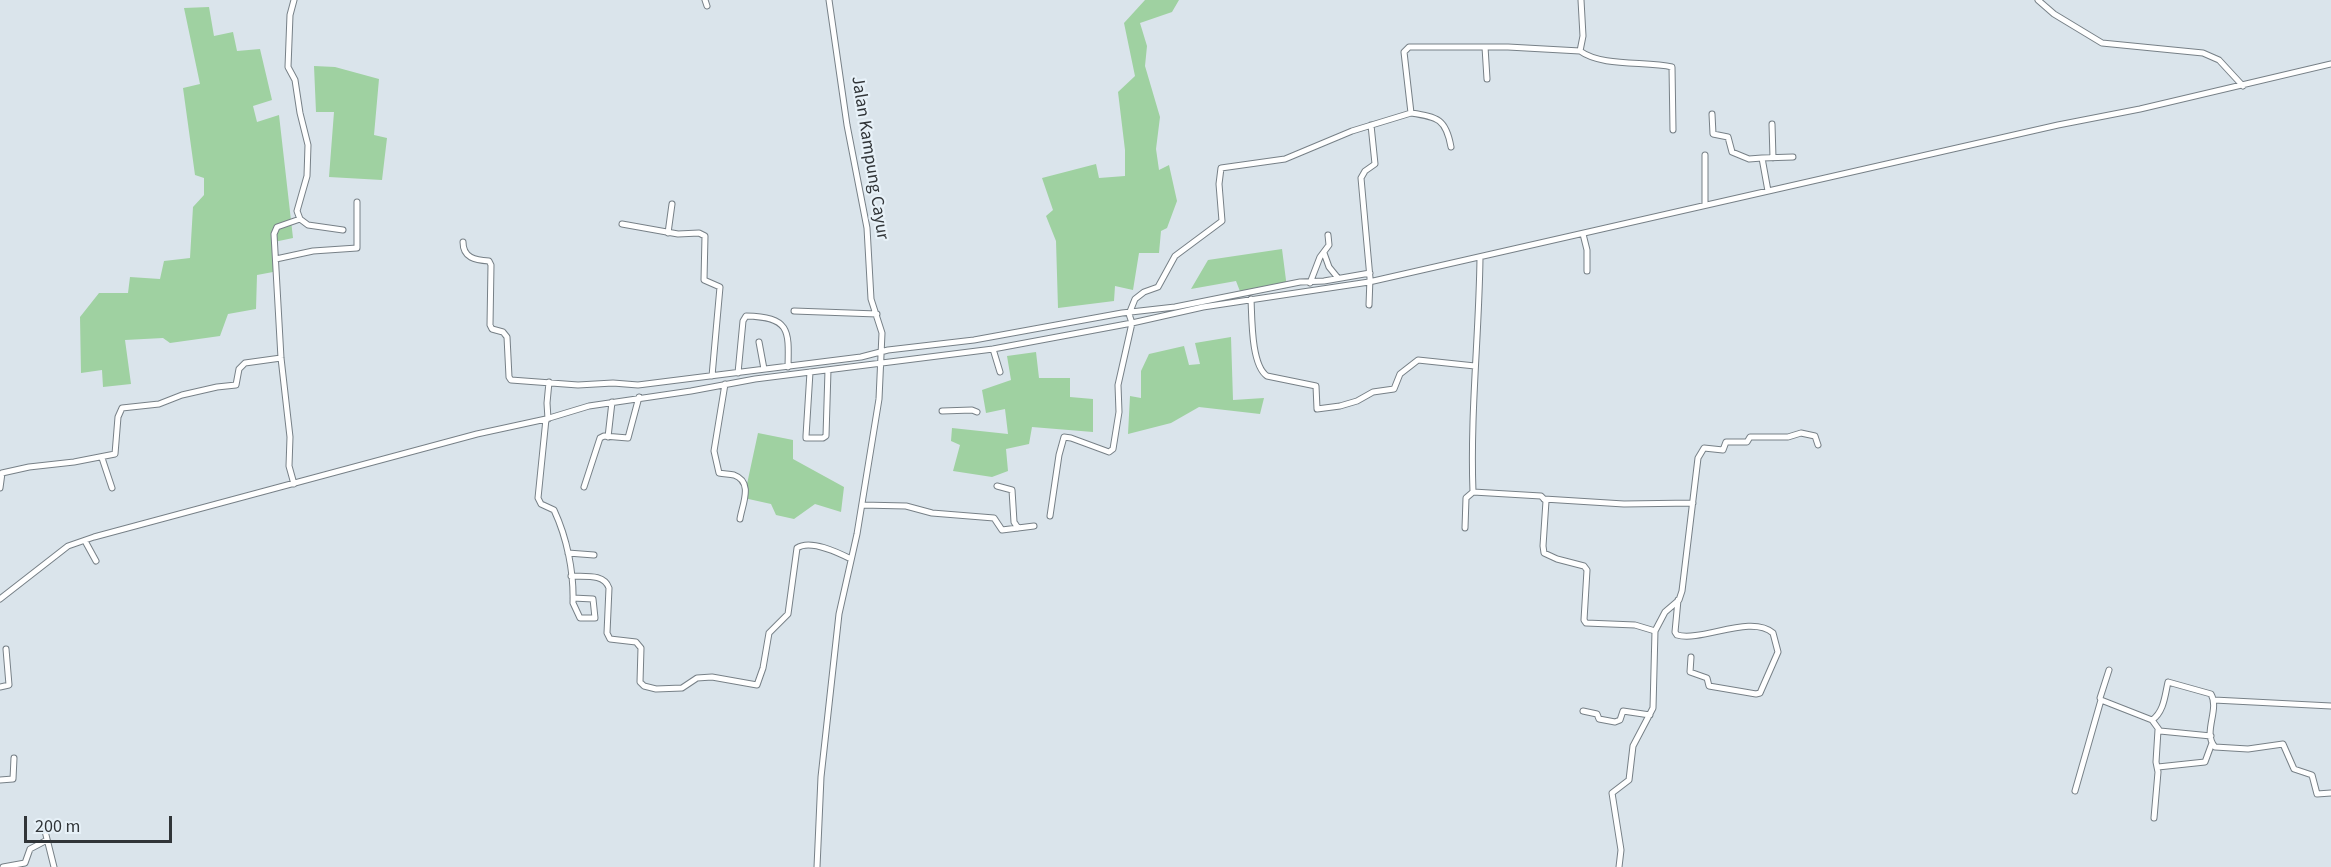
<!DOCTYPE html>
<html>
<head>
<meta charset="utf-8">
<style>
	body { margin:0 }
	#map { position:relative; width:2331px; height:867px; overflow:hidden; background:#dae4eb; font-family:"Source Sans 3",sans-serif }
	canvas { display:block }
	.scale { position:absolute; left:24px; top:816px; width:148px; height:27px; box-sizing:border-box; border:3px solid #313538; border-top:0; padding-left:8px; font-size:18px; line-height:21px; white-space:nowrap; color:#313538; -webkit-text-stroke:4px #e7f1f8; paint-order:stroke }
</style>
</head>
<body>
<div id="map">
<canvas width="2331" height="867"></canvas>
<div class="scale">200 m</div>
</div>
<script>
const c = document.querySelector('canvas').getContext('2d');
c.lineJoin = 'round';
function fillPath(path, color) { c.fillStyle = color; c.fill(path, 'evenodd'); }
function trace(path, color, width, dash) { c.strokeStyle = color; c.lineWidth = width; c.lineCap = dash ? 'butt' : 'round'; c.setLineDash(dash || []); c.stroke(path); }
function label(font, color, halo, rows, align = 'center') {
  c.font = font + ' "Source Sans 3",sans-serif'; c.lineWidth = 4.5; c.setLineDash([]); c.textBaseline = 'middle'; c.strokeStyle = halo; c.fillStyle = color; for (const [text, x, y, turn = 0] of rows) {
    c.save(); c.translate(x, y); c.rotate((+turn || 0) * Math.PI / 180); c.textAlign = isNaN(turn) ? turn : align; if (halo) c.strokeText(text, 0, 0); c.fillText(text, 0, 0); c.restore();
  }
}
fillPath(new Path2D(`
	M 1145,0 L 1179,0 L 1172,12 L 1140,23 L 1147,46 L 1145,66 L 1160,117 L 1156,149 L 1159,170 L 1169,165 L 1177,201 L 1167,228 L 1161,231 L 1159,253 L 1139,253 L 1133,290 L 1115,286 L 1114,301 L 1058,308 L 1056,241 L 1046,216 L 1053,210 L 1042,178 L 1096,164 L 1099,178 L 1125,176 L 1125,150 L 1118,92 L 1135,76 L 1124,23 Z
	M 209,7 L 214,36 L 233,32 L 237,51 L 260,49 L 272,100 L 253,106 L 257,122 L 279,115 L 293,238 L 274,242 L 273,272 L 257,275 L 256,309 L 228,314 L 220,336 L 170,343 L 163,338 L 125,340 L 131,384 L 103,387 L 102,370 L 81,373 L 80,317 L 99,293 L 128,293 L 130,277 L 160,279 L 164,261 L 190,258 L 193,207 L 204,195 L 204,178 L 195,175 L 183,88 L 200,84 L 184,8 Z
	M 314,66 L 335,67 L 379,79 L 374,135 L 387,138 L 382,180 L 329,177 L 334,112 L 316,112 Z
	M 1282,249 L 1287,288 L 1241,294 L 1236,281 L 1191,289 L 1208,260 Z
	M 1231,337 L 1233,400 L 1264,398 L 1260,414 L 1199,407 L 1171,423 L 1128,434 L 1130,396 L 1141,398 L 1141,371 L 1149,354 L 1184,346 L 1189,365 L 1200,364 L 1195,343 Z
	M 1036,352 L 1039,378 L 1070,378 L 1070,397 L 1093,399 L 1093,432 L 1032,427 L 1029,444 L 1006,449 L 1008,471 L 992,477 L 953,471 L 960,445 L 951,441 L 952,428 L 1008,434 L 1005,409 L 986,413 L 982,390 L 1011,380 L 1007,356 Z
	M 758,433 L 793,440 L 793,459 L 844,487 L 841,512 L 815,504 L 794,519 L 776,515 L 771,504 L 744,498 Z`), '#9fd1a1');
const street = new Path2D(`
	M 294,0 L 290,15 L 288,67 L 295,80 L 300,113 L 308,145 L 307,176 L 297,211 L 300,219 L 308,225 L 343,230
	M 705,0 L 707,6
	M 2038,0 L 2054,14 L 2102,43 L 2203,53 L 2219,60 L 2243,86
	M 1485,47 L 1487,79
	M 1580,51 C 1602,67 1646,61 1672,67 L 1673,130
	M 1411,113 C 1438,117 1446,119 1451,147
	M 1712,114 L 1713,134 L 1728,137 L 1732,152 L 1749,159 L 1762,158 L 1768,191
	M 1772,124 L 1773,158
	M 1705,155 L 1705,205
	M 1762,158 L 1793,157
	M 622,224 L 678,234 L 699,233 L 705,236 L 704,280 L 720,287 L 712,376
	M 668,233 L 672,204
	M 1583,234 L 1587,250 L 1587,271
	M 463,242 C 463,258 475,260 489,261 L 491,265 L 490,325 L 492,329 L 503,332 L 507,337 L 509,377 L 511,380 L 578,385 L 613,383 L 638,385 L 861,357 L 888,350 L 974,340 L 1122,313 L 1175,307 L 1300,282 L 1324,281 L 1370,273
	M 1324,253 L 1329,267 L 1338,278
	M 276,259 L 313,251 L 357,248 L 357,202
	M 1310,283 L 1320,257 L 1329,245 L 1328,235
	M 1251,299 C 1252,318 1251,365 1267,376 L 1316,386 L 1317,409 L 1340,406 L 1357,401 L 1373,392 L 1394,389 L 1400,374 L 1418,360 L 1475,366
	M 1369,305 L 1370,278 L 1361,178 L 1365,171 L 1375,164 L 1371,125
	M 794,311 L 877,314
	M 759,342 L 764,369
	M 993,349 L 1000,372
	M 810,372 L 806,436 L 806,438 L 823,438 L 826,436 L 828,370
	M 738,373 L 743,321 L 746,316 C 790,317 789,330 788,367
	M 725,384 L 714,451 L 719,473 C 724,474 729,474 734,475 C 754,482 742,505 740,519
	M 942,411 L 972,410 L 977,412
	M 546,419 L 538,498 L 541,504 L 554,510 C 567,538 574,572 573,603 L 580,618 L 595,618 L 593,599 L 573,598
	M 548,419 L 547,403 L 549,382
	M 608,437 L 612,402
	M 102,458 L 112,488
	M 294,484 L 289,466 L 290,437 L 281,358 L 274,234 L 277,227 L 300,219
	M 997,486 L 1012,490 L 1014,522 L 1018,528
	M 584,487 L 600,438 L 604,436 L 628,438 L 639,397
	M 0,488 L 2,473 L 29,467 L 74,462 L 115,454 L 118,417 L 122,408 L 159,404 L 182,395 L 217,387 L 236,385 L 239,369 L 245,363 L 281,358
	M 1473,492 L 1541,496 L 1546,501 L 1543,546 L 1544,553 L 1557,559 L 1584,566 L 1587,570 L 1584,620 L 1586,623 L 1635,625 L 1655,631
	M 1544,499 L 1624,504 L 1693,503
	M 862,505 L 906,506 L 932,513 L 994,518 L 1002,530 L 1034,526
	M 1050,516 L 1059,455 L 1064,437 L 1071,438 L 1109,452 L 1113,449 L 1119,412 L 1118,385 L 1132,323 L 1129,314 L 1135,299 L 1144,292 L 1158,287 L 1175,256 L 1222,221 L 1219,184 L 1221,168 L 1285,159 L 1352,131 L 1411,113 L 1404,52 L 1409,47 L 1508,47 L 1580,51 L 1583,36 L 1581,0
	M 1465,528 L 1466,498 L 1473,492 C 1470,414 1479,336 1480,258
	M 85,541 L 96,561
	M 568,553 L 594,555
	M 571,576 C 584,577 604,573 609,588 L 607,633 L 610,639 L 636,642 L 641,648 L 640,682 L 644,686 L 656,689 L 682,688 L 697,678 L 712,677 L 757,685 L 763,668 L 769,633 L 788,614 L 797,548 C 810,539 837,552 851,559
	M 0,599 L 68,546 L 94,537 L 477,434 L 546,419 L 589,406 L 691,391 L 755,379 L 993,349 L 1132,323 L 1203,307 L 1369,282 L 2058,125 L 2140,109 L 2331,64
	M 1678,600 L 1675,632 L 1677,635 C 1702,642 1751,614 1773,633 L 1778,652 L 1760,693 L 1756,694 L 1709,686 L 1707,678 L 1690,672 L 1691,657
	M 2109,670 L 2100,698 L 2101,700 L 2152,720 L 2160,731 L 2211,736
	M 0,687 L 9,685 L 6,649
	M 2214,700 L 2331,706
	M 1583,711 L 1597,714 L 1599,719 L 1615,722 L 1620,720 L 1623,711 L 1650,715
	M 2152,720 C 2164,712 2165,695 2168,682 L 2211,694 C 2220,710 2202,733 2215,747 L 2248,749 L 2283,744 L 2294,769 L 2312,775 L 2317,794 L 2331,793
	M 2158,767 L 2205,762 L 2212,743
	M 0,780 L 13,779 L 14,758
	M 2075,791 L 2101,700
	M 2154,818 L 2158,772 L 2156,762 L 2158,730
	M 45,831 L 54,867
	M 3,867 L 25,863 L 30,849 L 47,840
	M 817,867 L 821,777 L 839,614 L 857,534 L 879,399 L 882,333 L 871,299 L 867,228 L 847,125 L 829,0
	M 1619,867 L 1621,850 L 1612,793 L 1629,780 L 1633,746 L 1653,708 L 1655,631 L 1665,612 L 1679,600 L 1682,591 L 1698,458 L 1704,448 L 1723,450 L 1726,442 L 1747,442 L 1750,437 L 1788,437 L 1801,433 L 1815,436 L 1818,445`);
trace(street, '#778087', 7);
trace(street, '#fff', 5);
label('18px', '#313538', '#e7f1f8', [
	["Jalan Kampung Cayur",869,158,81]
]);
</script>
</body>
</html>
